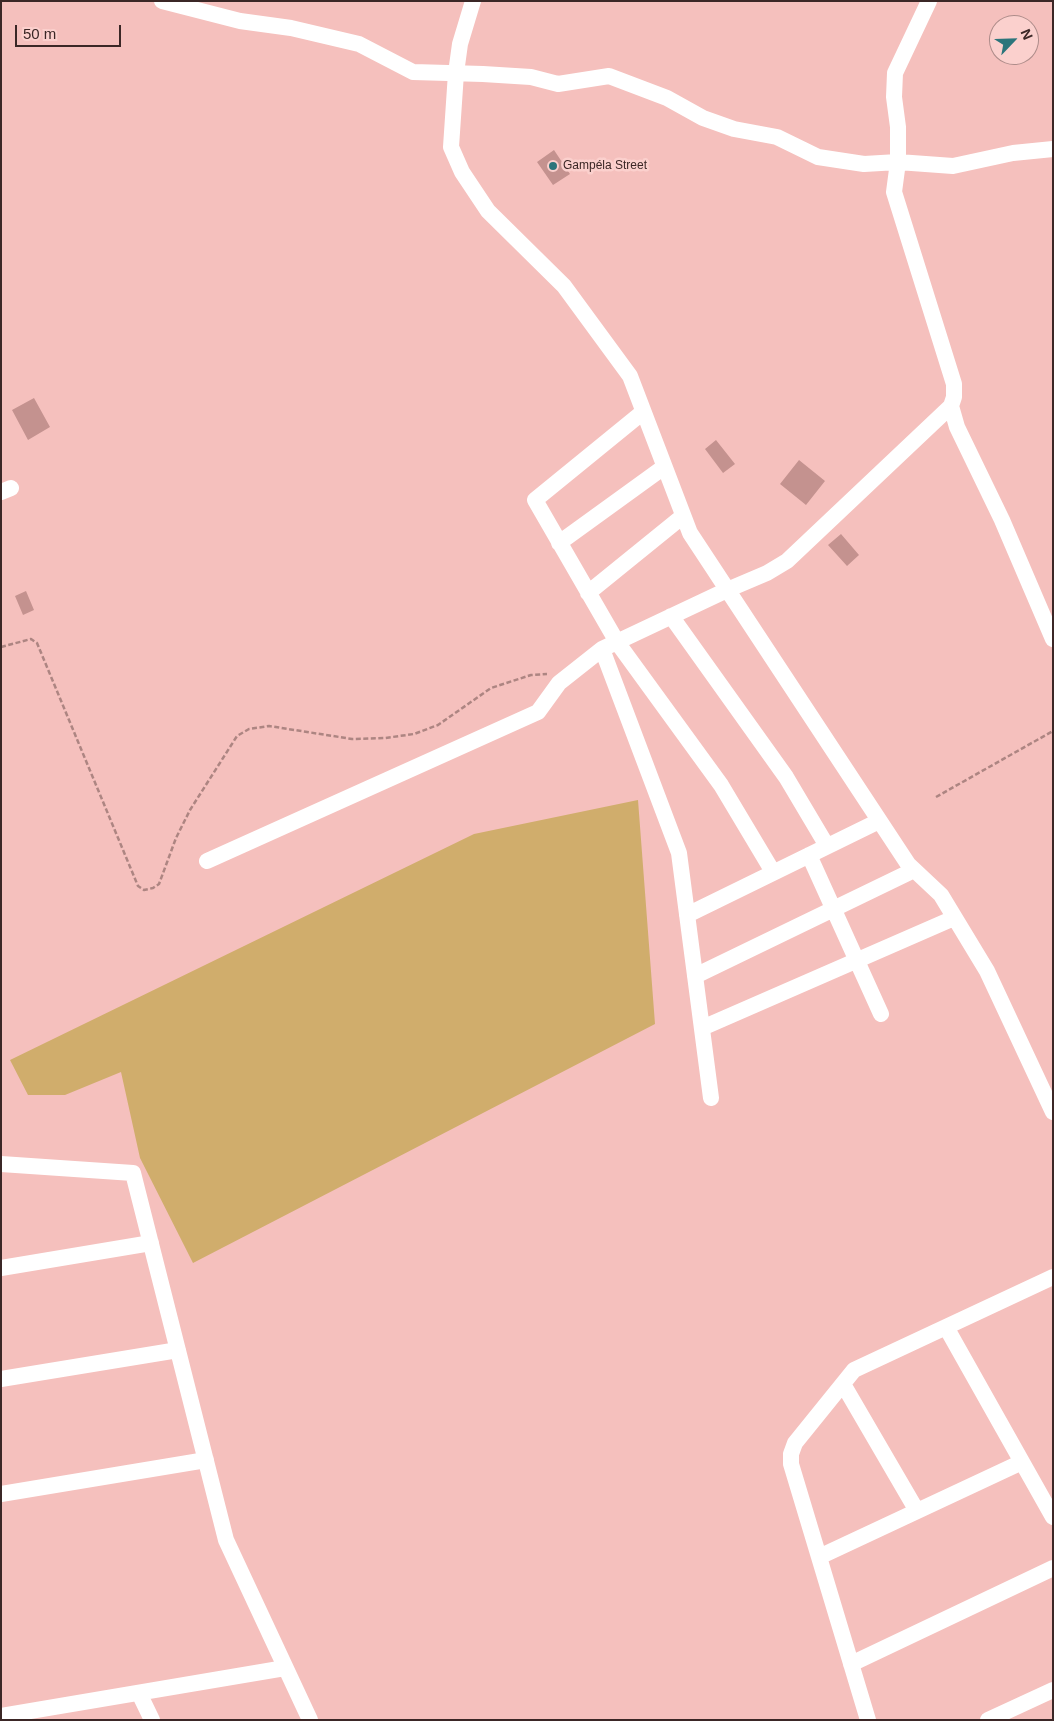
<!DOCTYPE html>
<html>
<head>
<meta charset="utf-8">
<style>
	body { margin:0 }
	#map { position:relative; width:1054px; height:1721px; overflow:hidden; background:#f5c0bd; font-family:Helvetica,sans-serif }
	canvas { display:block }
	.frame { position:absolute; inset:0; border:2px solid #3b2726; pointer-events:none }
	.north { position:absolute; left:989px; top:15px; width:50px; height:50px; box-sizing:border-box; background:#fbd0cd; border:1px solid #ae8c8a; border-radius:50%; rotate:66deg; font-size:14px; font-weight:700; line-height:20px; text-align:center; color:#3b2726 }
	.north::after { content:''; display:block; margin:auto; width:18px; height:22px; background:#2c757b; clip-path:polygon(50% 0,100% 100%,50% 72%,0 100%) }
	.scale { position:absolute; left:15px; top:25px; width:106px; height:22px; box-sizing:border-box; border:2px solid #3b2726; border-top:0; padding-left:6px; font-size:15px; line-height:18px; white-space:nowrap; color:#3b2726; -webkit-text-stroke:4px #fbd0cd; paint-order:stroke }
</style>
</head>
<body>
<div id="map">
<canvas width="1054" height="1721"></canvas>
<div class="frame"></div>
<div class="north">N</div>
<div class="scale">50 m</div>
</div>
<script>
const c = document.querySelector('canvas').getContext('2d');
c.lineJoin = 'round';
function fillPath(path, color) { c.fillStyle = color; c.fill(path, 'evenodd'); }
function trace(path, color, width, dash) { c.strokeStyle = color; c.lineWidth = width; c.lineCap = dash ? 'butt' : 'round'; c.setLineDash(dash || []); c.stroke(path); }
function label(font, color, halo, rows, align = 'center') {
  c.font = font + ' Helvetica,sans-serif'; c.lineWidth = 5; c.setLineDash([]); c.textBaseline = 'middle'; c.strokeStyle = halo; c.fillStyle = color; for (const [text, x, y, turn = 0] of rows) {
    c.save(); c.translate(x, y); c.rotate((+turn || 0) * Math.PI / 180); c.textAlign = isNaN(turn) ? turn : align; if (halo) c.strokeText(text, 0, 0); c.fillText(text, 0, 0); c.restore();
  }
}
fillPath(new Path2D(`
	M 638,800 L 655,1024 L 193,1263 L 140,1158 L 121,1072 L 65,1095 L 28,1095 L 10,1060 L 474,834 Z`), '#d0ad6c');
fillPath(new Path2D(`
	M 554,150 L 570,174 L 553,185 L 537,162 Z
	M 34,398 L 50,427 L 28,440 L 12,410 Z
	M 716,440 L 735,464 L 723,473 L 705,449 Z
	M 799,460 L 825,481 L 806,505 L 780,484 Z
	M 841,534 L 859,555 L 847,566 L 828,545 Z
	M 26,591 L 34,610 L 23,615 L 15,596 Z`), '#c4928f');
trace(new Path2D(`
	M 1,647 L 31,639 L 37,643 L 138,886 L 144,890 L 153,888 L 159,884 L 176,838 L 190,810 L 237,736 L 249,729 L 269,726 L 352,739 L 385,738 L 414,734 L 438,725 L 491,688 L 531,675 L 547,674
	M 936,797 L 1053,731`), '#ad8582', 2.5, [5, 2.5]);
trace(new Path2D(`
	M 162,1 L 240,21 L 291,28 L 359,44 L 413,72 L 483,74 L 531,77 L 558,84 L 609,76 L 667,98 L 703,118 L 734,129 L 777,137 L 818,157 L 864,164 L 898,162 L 953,166 L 1013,153 L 1053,149
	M 473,1 L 460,44 L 456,73 L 451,147 L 462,172 L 488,211 L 564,286 L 630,376 L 690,533 L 908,864 L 941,895 L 987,971 L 1053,1112
	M 929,1 L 895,73 L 894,97 L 898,127 L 898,162 L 894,192 L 954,384 L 954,397 L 951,406 L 957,427 L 1002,520 L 1053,639
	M 643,412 L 535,500 L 617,642 L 721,785 L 773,872
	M 1,492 L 11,488
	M 559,543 L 664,467
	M 588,593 L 683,516
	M 671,616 L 786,777 L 827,846
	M 602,649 L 679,853 L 711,1098
	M 809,855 L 881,1014
	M 207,861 L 538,712 L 559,683 L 602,649 L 727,590 L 767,573 L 787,561 L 951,406
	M 687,915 L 879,821
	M 695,976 L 914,870
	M 702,1028 L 954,918
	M 1,1164 L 133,1173 L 226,1540 L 310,1720
	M 1,1268 L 151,1243
	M 946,1327 L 1053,1517
	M 1,1379 L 178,1350
	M 843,1384 L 917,1511
	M 1,1494 L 206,1460
	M 819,1557 L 1022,1462
	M 851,1664 L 1053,1568
	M 139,1693 L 152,1720
	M 1,1716 L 285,1668
	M 868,1720 L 791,1464 L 791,1454 L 795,1443 L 854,1370 L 1053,1277
	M 988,1720 L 1053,1690`), '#fff', 16);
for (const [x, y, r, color] of [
	[553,166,5,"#2c757b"]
]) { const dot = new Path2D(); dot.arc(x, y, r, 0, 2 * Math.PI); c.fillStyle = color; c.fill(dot); trace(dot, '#fbd0cd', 2); }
label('12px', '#3b2726', '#fbd0cd', [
	["Gampéla Street",563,166]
], 'left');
</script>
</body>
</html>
